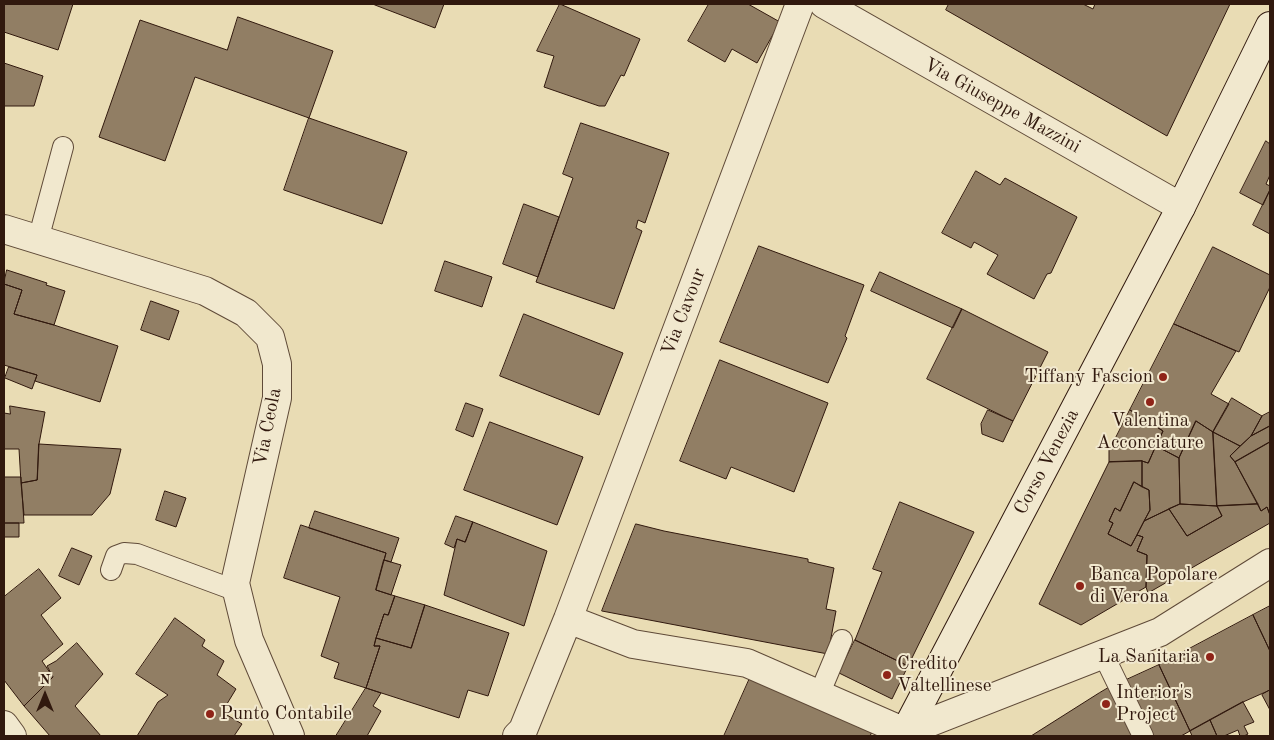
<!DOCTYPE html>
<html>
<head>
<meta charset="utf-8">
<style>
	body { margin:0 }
	#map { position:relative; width:1274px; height:740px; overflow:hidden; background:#e9dcb4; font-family:"Old Standard TT",serif }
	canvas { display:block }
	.frame { position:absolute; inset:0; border:5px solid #31190e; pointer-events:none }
	.north { position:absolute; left:20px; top:670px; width:50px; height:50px; -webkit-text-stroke:4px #f1e8ce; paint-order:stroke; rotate:0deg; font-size:14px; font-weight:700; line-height:20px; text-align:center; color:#31190e }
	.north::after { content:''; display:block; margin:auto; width:18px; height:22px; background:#31190e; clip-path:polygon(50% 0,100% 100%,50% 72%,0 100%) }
</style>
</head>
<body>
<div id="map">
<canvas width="1274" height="740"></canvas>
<div class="frame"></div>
<div class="north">N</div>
</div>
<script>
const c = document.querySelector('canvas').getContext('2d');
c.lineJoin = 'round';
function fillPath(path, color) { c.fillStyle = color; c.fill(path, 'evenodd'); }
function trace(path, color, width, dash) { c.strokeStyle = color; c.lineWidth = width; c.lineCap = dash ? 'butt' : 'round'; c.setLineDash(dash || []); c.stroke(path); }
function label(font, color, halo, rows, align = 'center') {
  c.font = font + ' "Old Standard TT",serif'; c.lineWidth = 4; c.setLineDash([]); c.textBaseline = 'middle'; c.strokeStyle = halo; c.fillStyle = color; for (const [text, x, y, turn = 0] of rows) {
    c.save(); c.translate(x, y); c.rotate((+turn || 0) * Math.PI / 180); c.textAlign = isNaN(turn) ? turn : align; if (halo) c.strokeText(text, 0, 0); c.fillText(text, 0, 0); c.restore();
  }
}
const building = new Path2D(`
	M 4,4 L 73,4 L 58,50 L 4,32 Z
	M 376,4 L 444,4 L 435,28 L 375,5 Z
	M 560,4 L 640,39 L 624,76 L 621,75 L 605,106 L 599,106 L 544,87 L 554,56 L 537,51 Z
	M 709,4 L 748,4 L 780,22 L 757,63 L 732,49 L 725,62 L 688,41 Z
	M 949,4 L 1083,4 L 1093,9 L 1095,4 L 1230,4 L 1167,136 L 946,10 Z
	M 238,17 L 333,51 L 309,118 L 195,77 L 165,161 L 99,137 L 140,20 L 227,50 Z
	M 4,63 L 43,76 L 34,106 L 4,106 Z
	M 309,118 L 407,152 L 382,224 L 284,190 Z
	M 581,123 L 669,153 L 645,223 L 638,220 L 636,228 L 642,231 L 614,309 L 536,282 L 573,178 L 563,174 Z
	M 1266,141 L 1270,144 L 1270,175 L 1266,184 L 1270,186 L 1270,190 L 1263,205 L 1240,193 Z
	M 976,171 L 1000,185 L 1005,178 L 1077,217 L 1051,273 L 1047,274 L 1034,299 L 987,274 L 998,255 L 974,242 L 971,248 L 942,233 Z
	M 1270,190 L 1270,234 L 1253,225 Z
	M 524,204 L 559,217 L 538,277 L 503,264 Z
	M 759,246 L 864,285 L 845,336 L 847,338 L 828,383 L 720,342 Z
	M 1213,247 L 1270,275 L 1270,287 L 1239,352 L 1174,324 Z
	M 445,261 L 492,277 L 482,307 L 435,291 Z
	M 7,270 L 47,283 L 46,285 L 65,291 L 54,325 L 14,314 L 22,290 L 4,284 Z
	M 880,272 L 962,309 L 953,328 L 871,291 Z
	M 4,284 L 22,290 L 14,314 L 54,325 L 118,346 L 100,402 L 35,381 L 37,375 L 4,365 Z
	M 151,301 L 179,311 L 169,340 L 141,330 Z
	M 962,309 L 1048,352 L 1013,421 L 927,379 Z
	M 524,314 L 623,353 L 599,415 L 500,376 Z
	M 1174,324 L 1236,351 L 1211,394 L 1229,404 L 1213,432 L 1196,421 L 1179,458 L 1156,446 L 1163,431 L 1130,410 Z
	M 720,360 L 828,403 L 794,492 L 731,467 L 726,479 L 680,461 Z
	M 9,367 L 37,375 L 32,389 L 5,378 Z
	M 1232,398 L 1262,416 L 1251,436 L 1240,446 L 1213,432 Z
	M 466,403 L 483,409 L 473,437 L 456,430 Z
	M 10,406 L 45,412 L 39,444 L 37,480 L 21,483 L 19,449 L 4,449 L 4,413 L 10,414 Z
	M 988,410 L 1013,421 L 1003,442 L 982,434 L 981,424 Z
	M 1130,410 L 1163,431 L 1148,463 L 1142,461 L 1109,462 L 1109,451 Z
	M 1270,412 L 1270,426 L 1251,436 L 1262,416 Z
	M 1196,421 L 1213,432 L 1217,506 L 1180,504 L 1179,458 Z
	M 490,422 L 583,457 L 557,525 L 464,490 Z
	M 1270,426 L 1270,442 L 1235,462 L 1230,456 L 1251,436 Z
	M 1213,432 L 1240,446 L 1230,456 L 1235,462 L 1258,504 L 1217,506 Z
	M 1270,442 L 1270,515 L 1267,507 L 1261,511 L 1235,462 Z
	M 39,444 L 121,449 L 110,494 L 92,515 L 24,515 L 21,483 L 37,480 Z
	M 1156,446 L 1179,458 L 1180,504 L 1169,509 L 1144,521 L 1150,510 L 1149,490 L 1142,487 L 1142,461 L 1148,463 Z
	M 1142,461 L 1142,487 L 1134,482 L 1120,511 L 1115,508 L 1109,521 L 1113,523 L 1108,534 L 1131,546 L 1137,535 L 1143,537 L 1137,551 L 1147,555 L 1146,587 L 1081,625 L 1039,604 L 1109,462 Z
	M 4,477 L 21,477 L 24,523 L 4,523 Z
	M 1134,482 L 1149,490 L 1150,510 L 1131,546 L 1108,534 L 1113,523 L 1109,521 L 1115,508 L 1120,511 Z
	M 165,491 L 186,498 L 176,527 L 156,520 Z
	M 900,502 L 974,532 L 908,666 L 855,640 L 882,572 L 873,569 Z
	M 1180,504 L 1217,506 L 1222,516 L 1187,536 L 1169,509 Z
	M 1258,504 L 1261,511 L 1267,507 L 1270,515 L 1270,523 L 1148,593 L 1146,587 L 1147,555 L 1137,551 L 1143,537 L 1137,535 L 1144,521 L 1169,509 L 1187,536 L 1222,516 L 1217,506 Z
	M 315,511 L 399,538 L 391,562 L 384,560 L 386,553 L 309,528 Z
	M 456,516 L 473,522 L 465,542 L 457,539 L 454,548 L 445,544 Z
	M 473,522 L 547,551 L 524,626 L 444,595 L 457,539 L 465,542 Z
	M 4,523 L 19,523 L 19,537 L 4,537 Z
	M 636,524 L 664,531 L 808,559 L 808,562 L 834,568 L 826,609 L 836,611 L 828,654 L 602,611 Z
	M 301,525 L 386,553 L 376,590 L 395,596 L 388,615 L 384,614 L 376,638 L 374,646 L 380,646 L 366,688 L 334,678 L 339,663 L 321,656 L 340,597 L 284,578 Z
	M 72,548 L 92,556 L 79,585 L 59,576 Z
	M 384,560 L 401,565 L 391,595 L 376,590 Z
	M 39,569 L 61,598 L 41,615 L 63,644 L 42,661 L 53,677 L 24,706 L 4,680 L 4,597 Z
	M 395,596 L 425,605 L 411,648 L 376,638 L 384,614 L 388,615 Z
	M 425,605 L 509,633 L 488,696 L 468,690 L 459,718 L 366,688 L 380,646 L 374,646 L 376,638 L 411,648 Z
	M 1270,606 L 1270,651 L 1253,615 Z
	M 1253,615 L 1270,651 L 1270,690 L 1243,702 L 1190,731 L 1159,665 Z
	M 175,618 L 205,640 L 202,646 L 224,661 L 217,675 L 236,689 L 222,712 L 242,724 L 234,736 L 137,736 L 158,702 L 168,695 L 136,674 Z
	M 855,640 L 908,666 L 892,699 L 839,673 Z
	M 77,643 L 103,674 L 75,706 L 101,736 L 50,736 L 24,706 L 53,677 L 47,666 L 56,661 Z
	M 1159,665 L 1190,731 L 1181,736 L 1150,736 L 1124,681 Z
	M 750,678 L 873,730 L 870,736 L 724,736 Z
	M 1110,687 L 1135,736 L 1031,736 L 1099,693 Z
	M 366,688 L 381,693 L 373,706 L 381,711 L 367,736 L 336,736 Z
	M 1270,690 L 1270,710 L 1262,695 Z
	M 1243,702 L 1254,722 L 1244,726 L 1248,734 L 1244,736 L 1240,736 L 1238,730 L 1224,736 L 1217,736 L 1210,720 Z
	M 1210,720 L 1217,736 L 1192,736 L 1190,731 Z`);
fillPath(building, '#917e64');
trace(building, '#31190e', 1);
const lane = new Path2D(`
	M 38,240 L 63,147
	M 111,570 L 116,556 L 124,553 L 137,554 L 237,591
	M 1103,654 L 1143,736
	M 819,695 L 842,640`);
const street = new Path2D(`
	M 824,4 L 1181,207
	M 4,229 L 205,291 L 246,313 L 270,337 L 277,364 L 277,398 L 235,583 L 249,640 L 290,736
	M 568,619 L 633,644 L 747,663 L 905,732 L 1160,632 L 1270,563
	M 4,725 L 12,736
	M 517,736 L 523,730 L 568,619 L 800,4`);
const secondary = new Path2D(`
	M 903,736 L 1181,207 L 1270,26`);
trace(lane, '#5f4a38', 22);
trace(street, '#5f4a38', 30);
trace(secondary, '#31190e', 30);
trace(lane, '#f1e8ce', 20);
trace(street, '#f1e8ce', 28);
trace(secondary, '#f1e8ce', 28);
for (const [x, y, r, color] of [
	[1163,377,5,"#8f2418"],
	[1150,402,5,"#8f2418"],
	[1080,586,5,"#8f2418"],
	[1210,657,5,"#8f2418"],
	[887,675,5,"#8f2418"],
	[1106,704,5,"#8f2418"],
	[210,714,5,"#8f2418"]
]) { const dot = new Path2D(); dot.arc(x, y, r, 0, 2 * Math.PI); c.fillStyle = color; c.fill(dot); trace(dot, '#f1e8ce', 2); }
label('19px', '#31190e', '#f1e8ce', [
	["Via Giuseppe Mazzini",1002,106,29],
	["Via Cavour",684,312,-69],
	["Via Ceola",268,427,-79],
	["Corso Venezia",1047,462,-62]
]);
label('19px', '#31190e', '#f1e8ce', [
	["Tiffany Fascion",1153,377,"right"],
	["Valentina",1150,421,"center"],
	["Acconciature",1150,443,"center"],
	["Banca Popolare",1090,575],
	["di Verona",1090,597],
	["La Sanitaria",1200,657,"right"],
	["Credito",897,664],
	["Valtellinese",897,686],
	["Interior's",1116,693],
	["Project",1116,715],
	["Punto Contabile",220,714]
], 'left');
</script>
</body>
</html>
